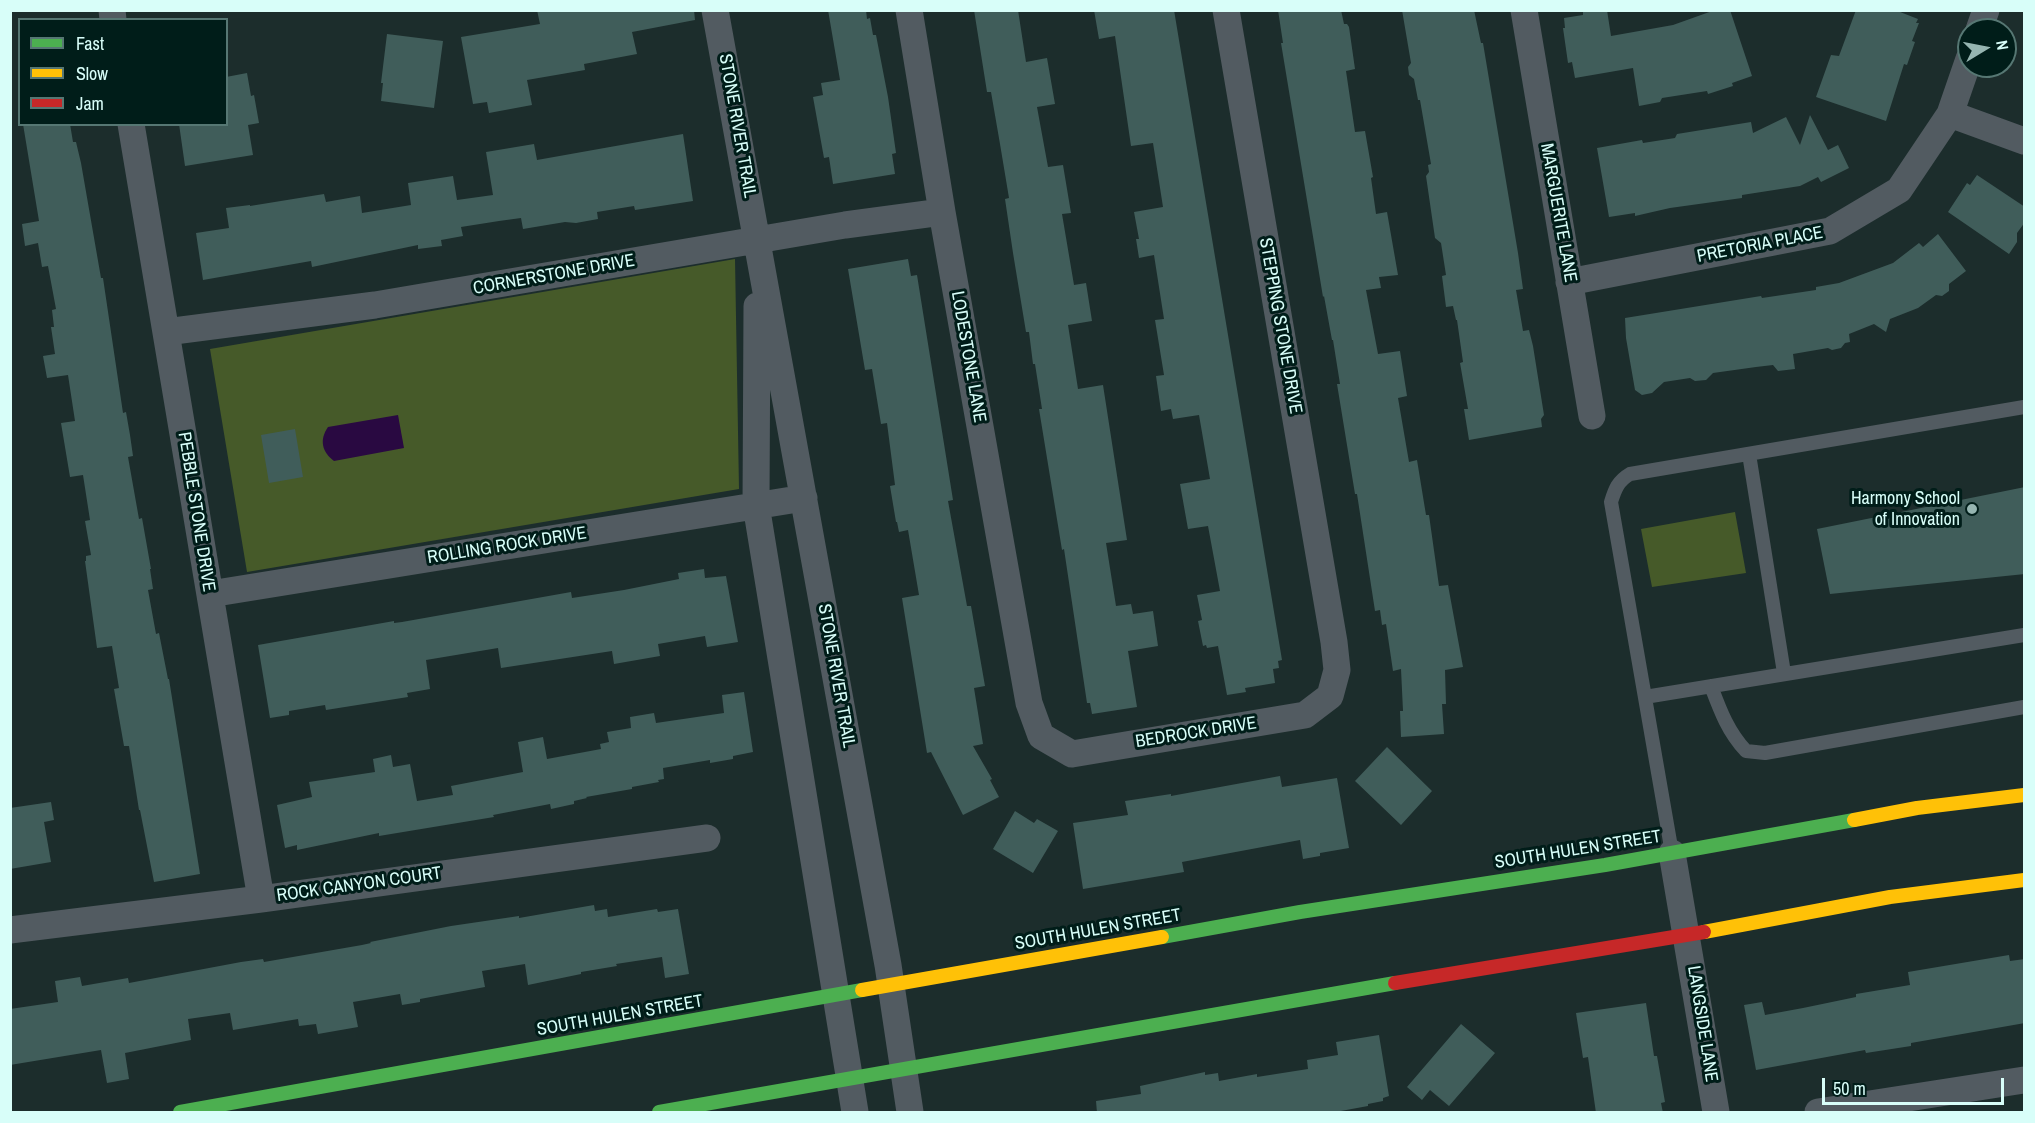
<!DOCTYPE html>
<html>
<head>
<meta charset="utf-8">
<style>
	body { margin:0 }
	#map { position:relative; width:2035px; height:1123px; overflow:hidden; background:#1c2d2c; font-family:"Archivo Narrow",sans-serif }
	canvas { display:block }
	.frame { position:absolute; inset:0; border:12px solid #d8fef9; pointer-events:none }
	.legend { position:absolute; left:18px; top:18px; width:210px; height:108px; box-sizing:border-box; background:#001d19; border:2px solid #567773; margin:0; padding:8px 10px; list-style:none; font-size:18px; color:#d8fef9 }
	.legend li { display:flex; align-items:center; gap:12px; height:30px }
	.legend b { width:30px; border:2px solid #567773 }
	.north { position:absolute; left:1957px; top:18px; width:60px; height:60px; box-sizing:border-box; background:#001d19; border:2px solid #567773; border-radius:50%; rotate:80deg; font-size:16px; font-weight:700; line-height:24px; text-align:center; color:#d8fef9 }
	.north::after { content:''; display:block; margin:auto; width:21px; height:27px; background:#96b5b1; clip-path:polygon(50% 0,100% 100%,50% 72%,0 100%) }
	.scale { position:absolute; left:1822px; top:1078px; width:182px; height:27px; box-sizing:border-box; border:3px solid #d8fef9; border-top:0; padding-left:8px; font-size:18px; line-height:21px; white-space:nowrap; color:#d8fef9; -webkit-text-stroke:4px #001d19; paint-order:stroke }
</style>
</head>
<body>
<div id="map">
<canvas width="2035" height="1123"></canvas>
<div class="frame"></div>
<ul class="legend">
<li><b style="height:8px;background:#4caf50"></b>Fast</li>
<li><b style="height:8px;background:#ffc107"></b>Slow</li>
<li><b style="height:8px;background:#c62828"></b>Jam</li>
</ul>
<div class="north">N</div>
<div class="scale">50 m</div>
</div>
<script>
const c = document.querySelector('canvas').getContext('2d');
c.lineJoin = 'round';
function fillPath(path, color) { c.fillStyle = color; c.fill(path, 'evenodd'); }
function trace(path, color, width, dash) { c.strokeStyle = color; c.lineWidth = width; c.lineCap = dash ? 'butt' : 'round'; c.setLineDash(dash || []); c.stroke(path); }
function label(font, color, halo, rows, align = 'center') {
  c.font = font + ' "Archivo Narrow",sans-serif'; c.lineWidth = 6; c.setLineDash([]); c.textBaseline = 'middle'; c.strokeStyle = halo; c.fillStyle = color; for (const [text, x, y, turn = 0] of rows) {
    c.save(); c.translate(x, y); c.rotate((+turn || 0) * Math.PI / 180); c.textAlign = isNaN(turn) ? turn : align; if (halo) c.strokeText(text, 0, 0); c.fillText(text, 0, 0); c.restore();
  }
}
fillPath(new Path2D(`
	M 735,259 L 739,489 L 247,572 L 210,349 Z
	M 1735,512 L 1746,573 L 1652,587 L 1641,529 Z`), '#465a29');
fillPath(new Path2D(`
	M 398,415 L 404,448 L 334,461 C 322,452 319,440 328,427 Z`), '#290941');
fillPath(new Path2D(`
	M 537,10 L 694,10 L 695,20 L 632,32 L 637,54 L 584,64 L 585,70 L 527,80 L 532,105 L 489,113 L 487,102 L 473,104 L 461,37 L 540,24 Z
	M 828,10 L 866,10 L 867,19 L 870,18 L 873,35 L 876,35 L 888,97 L 896,153 L 892,154 L 895,174 L 833,184 L 829,157 L 824,158 L 813,97 L 823,95 L 821,83 L 840,80 Z
	M 974,10 L 1018,10 L 1026,62 L 1047,58 L 1055,104 L 1037,107 L 1048,167 L 1063,165 L 1071,213 L 1062,214 L 1074,285 L 1086,283 L 1092,321 L 1068,325 L 1078,389 L 1103,385 L 1127,540 L 1106,543 L 1116,606 L 1131,604 L 1133,614 L 1153,611 L 1158,646 L 1128,651 L 1137,707 L 1092,714 L 1090,703 L 1087,703 L 1064,549 L 1062,550 L 1039,409 L 1042,409 L 1035,364 L 1033,364 L 1029,332 L 1026,332 L 1013,253 L 1005,199 L 1009,198 L 1000,144 L 991,92 L 987,92 Z
	M 1094,10 L 1174,10 L 1282,660 L 1278,661 L 1279,668 L 1273,669 L 1275,683 L 1245,688 L 1246,692 L 1227,695 L 1218,646 L 1207,648 L 1206,645 L 1203,646 L 1198,621 L 1202,620 L 1197,595 L 1220,591 L 1208,526 L 1188,529 L 1180,484 L 1210,479 L 1199,415 L 1173,419 L 1171,409 L 1161,411 L 1156,376 L 1164,375 L 1155,320 L 1164,319 L 1154,255 L 1139,258 L 1136,239 L 1139,239 L 1134,212 L 1163,207 L 1153,143 L 1131,146 L 1115,36 L 1099,39 Z
	M 1278,10 L 1341,10 L 1344,24 L 1347,24 L 1349,27 L 1355,69 L 1346,71 L 1355,132 L 1365,131 L 1373,177 L 1371,178 L 1376,214 L 1387,212 L 1398,275 L 1379,277 L 1381,288 L 1366,290 L 1378,354 L 1400,351 L 1407,396 L 1398,398 L 1409,462 L 1417,460 L 1426,515 L 1429,515 L 1439,586 L 1448,585 L 1463,667 L 1445,670 L 1446,704 L 1442,704 L 1444,734 L 1401,737 L 1400,711 L 1403,711 L 1401,669 L 1393,671 L 1386,624 L 1382,625 L 1380,610 L 1375,611 L 1357,494 L 1355,494 L 1337,384 L 1340,384 L 1333,340 L 1332,340 L 1324,296 L 1323,297 L 1281,43 L 1283,43 Z
	M 1402,10 L 1474,10 L 1481,43 L 1483,43 L 1518,253 L 1523,289 L 1516,290 L 1523,331 L 1529,330 L 1533,346 L 1544,415 L 1541,419 L 1542,427 L 1469,440 L 1464,409 L 1468,409 L 1460,363 L 1463,362 L 1457,320 L 1456,320 L 1453,306 L 1446,307 L 1442,276 L 1446,275 L 1441,243 L 1435,238 L 1426,176 L 1429,172 L 1428,165 L 1431,164 L 1420,100 L 1418,100 L 1414,79 L 1409,75 L 1408,67 L 1411,63 Z
	M 1583,10 L 1607,10 L 1611,36 L 1673,25 L 1715,10 L 1730,10 L 1752,76 L 1732,83 L 1733,86 L 1708,94 L 1707,91 L 1662,98 L 1660,102 L 1639,106 L 1633,68 L 1575,78 L 1572,62 L 1568,63 L 1563,28 L 1565,28 L 1564,18 L 1583,15 Z
	M 1856,10 L 1895,10 L 1918,19 L 1916,23 L 1919,23 L 1912,41 L 1915,42 L 1907,65 L 1904,64 L 1886,121 L 1816,97 L 1831,55 L 1839,56 Z
	M 387,34 L 443,41 L 434,108 L 381,101 L 383,83 L 381,83 Z
	M 247,73 L 251,96 L 254,95 L 259,123 L 248,125 L 253,155 L 185,166 L 179,124 L 226,124 L 226,77 Z
	M 1810,115 L 1828,150 L 1838,145 L 1849,168 L 1821,182 L 1818,177 L 1800,186 L 1742,195 L 1742,198 L 1670,208 L 1635,216 L 1635,213 L 1609,217 L 1597,148 L 1642,140 L 1643,143 L 1675,138 L 1677,134 L 1751,122 L 1753,133 L 1786,117 L 1800,145 Z
	M 23,124 L 70,124 L 73,142 L 76,142 L 81,163 L 101,278 L 103,278 L 123,413 L 126,412 L 130,435 L 133,456 L 128,457 L 139,519 L 142,518 L 151,569 L 150,569 L 153,589 L 148,590 L 156,634 L 159,633 L 168,679 L 169,679 L 200,874 L 154,882 L 140,810 L 139,810 L 129,746 L 124,746 L 114,689 L 119,688 L 112,646 L 97,648 L 85,561 L 86,561 L 86,556 L 91,555 L 85,521 L 90,520 L 83,475 L 70,477 L 61,423 L 75,421 L 68,375 L 47,378 L 43,356 L 55,354 L 51,327 L 54,327 L 52,310 L 56,309 L 48,266 L 42,267 L 38,243 L 25,246 L 22,224 L 39,221 Z
	M 683,134 L 693,201 L 635,210 L 634,206 L 597,212 L 598,219 L 576,223 L 565,222 L 523,229 L 521,218 L 499,221 L 461,227 L 463,236 L 441,240 L 442,246 L 418,249 L 418,245 L 312,267 L 311,261 L 203,280 L 196,233 L 229,228 L 226,208 L 250,205 L 250,206 L 324,194 L 326,202 L 360,196 L 362,213 L 411,205 L 408,183 L 453,176 L 457,200 L 493,195 L 486,152 L 534,144 L 537,160 Z
	M 1977,175 L 2025,207 L 2025,222 L 2017,233 L 2017,242 L 2009,254 L 1948,212 L 1967,183 L 1970,185 Z
	M 1938,234 L 1966,271 L 1949,284 L 1949,291 L 1942,296 L 1936,295 L 1918,308 L 1890,319 L 1886,332 L 1874,324 L 1849,334 L 1850,342 L 1845,343 L 1841,348 L 1832,350 L 1828,348 L 1793,354 L 1795,369 L 1778,371 L 1773,365 L 1756,367 L 1713,373 L 1706,380 L 1695,381 L 1690,378 L 1664,382 L 1652,393 L 1642,395 L 1635,390 L 1626,338 L 1625,318 L 1761,296 L 1762,298 L 1816,290 L 1816,287 L 1839,283 L 1893,263 L 1919,243 L 1923,247 Z
	M 908,259 L 911,276 L 917,275 L 953,500 L 948,501 L 967,606 L 971,606 L 985,686 L 974,688 L 983,744 L 973,746 L 992,779 L 990,780 L 999,797 L 963,815 L 931,752 L 927,753 L 902,598 L 919,595 L 908,530 L 899,532 L 897,522 L 896,522 L 890,486 L 895,485 L 887,423 L 881,424 L 872,369 L 865,370 L 848,269 Z
	M 295,429 L 303,477 L 269,483 L 261,435 Z
	M 2025,487 L 2025,574 L 1830,594 L 1817,529 Z
	M 704,569 L 705,578 L 726,576 L 738,642 L 707,647 L 705,636 L 658,644 L 660,656 L 614,664 L 612,651 L 501,668 L 498,648 L 426,660 L 430,689 L 407,693 L 408,697 L 326,710 L 325,705 L 289,711 L 289,715 L 270,718 L 258,645 L 394,621 L 394,623 L 402,622 L 571,592 L 572,598 L 624,590 L 679,579 L 678,573 Z
	M 744,692 L 753,752 L 733,756 L 733,759 L 710,763 L 710,760 L 663,768 L 664,779 L 658,780 L 659,782 L 632,787 L 632,789 L 586,797 L 587,798 L 574,801 L 574,804 L 551,809 L 550,804 L 493,815 L 494,817 L 379,836 L 379,833 L 297,850 L 297,845 L 285,848 L 277,805 L 312,797 L 309,782 L 375,772 L 373,759 L 391,755 L 393,767 L 410,764 L 417,801 L 453,795 L 451,786 L 523,772 L 518,742 L 543,737 L 547,759 L 601,749 L 600,744 L 609,742 L 607,732 L 631,728 L 630,717 L 654,713 L 656,723 L 724,713 L 722,695 Z
	M 1387,747 L 1432,791 L 1401,825 L 1355,781 Z
	M 1280,776 L 1282,787 L 1337,778 L 1349,848 L 1320,853 L 1320,856 L 1303,859 L 1300,840 L 1182,862 L 1184,872 L 1083,889 L 1073,823 L 1128,815 L 1125,801 L 1171,794 L 1171,796 Z
	M 51,802 L 54,820 L 44,822 L 51,862 L 10,869 L 10,808 Z
	M 1015,811 L 1034,823 L 1037,819 L 1058,831 L 1033,873 L 993,849 Z
	M 594,905 L 595,911 L 607,909 L 608,917 L 657,909 L 658,912 L 678,909 L 689,974 L 665,978 L 662,957 L 616,964 L 617,966 L 581,972 L 581,974 L 528,985 L 525,964 L 482,971 L 485,987 L 420,999 L 420,1002 L 402,1005 L 400,994 L 353,1002 L 358,1027 L 318,1034 L 316,1024 L 299,1026 L 298,1019 L 233,1030 L 230,1013 L 188,1019 L 191,1040 L 125,1053 L 129,1079 L 107,1083 L 101,1050 L 10,1065 L 10,1009 L 58,1002 L 55,981 L 80,977 L 82,986 L 128,978 L 129,983 L 241,962 L 263,959 L 264,962 L 362,945 L 371,943 L 370,942 L 451,926 L 519,916 L 519,918 Z
	M 2009,955 L 2010,961 L 2025,959 L 2025,1023 L 1911,1043 L 1911,1046 L 1866,1053 L 1865,1050 L 1756,1070 L 1744,1005 L 1762,1002 L 1765,1015 L 1803,1008 L 1856,997 L 1856,994 L 1910,985 L 1908,972 Z
	M 1646,1003 L 1654,1056 L 1657,1056 L 1665,1102 L 1661,1103 L 1663,1113 L 1596,1113 L 1588,1057 L 1583,1058 L 1576,1013 Z
	M 1461,1024 L 1495,1053 L 1449,1106 L 1430,1090 L 1422,1100 L 1407,1087 Z
	M 1379,1035 L 1389,1096 L 1383,1098 L 1383,1101 L 1368,1104 L 1368,1106 L 1330,1113 L 1097,1113 L 1096,1101 L 1141,1094 L 1140,1086 L 1205,1072 L 1205,1075 L 1218,1073 L 1219,1081 L 1257,1074 L 1257,1077 L 1308,1069 L 1307,1060 L 1338,1055 L 1336,1042 Z`), '#405d5a');
trace(new Path2D(`
	M 1749,454 L 1784,673
	M 1711,686 C 1720,710 1728,732 1746,751 L 1765,753 L 2024,707
	M 1645,697 L 2024,635
	M 1672,853 L 1611,502 C 1615,489 1618,481 1630,474 L 2024,407`), '#525b61', 14);
trace(new Path2D(`
	M 112,10 L 113,20
	M 715,10 L 888,965 L 910,1112
	M 909,10 L 942,212 L 1029,703 L 1041,736 L 1072,754 L 1305,715 L 1330,696 L 1337,670 L 1334,642 L 1226,10
	M 1524,10 L 1592,416
	M 1979,30 L 1986,10
	M 1950,114 L 2024,141
	M 131,124 L 261,899
	M 1569,282 L 1830,231 L 1899,190 L 1950,114 L 1969,59
	M 757,306 L 756,505 L 855,1112
	M 166,332 L 375,305 L 845,225 L 942,212
	M 210,594 L 804,498
	M 1672,853 L 1716,1112
	M 10,930 L 261,899 L 707,838
	M 1818,1112 L 2024,1080`), '#525b61', 27);
trace(new Path2D(`
	M 1162,937 L 1300,912 L 1605,865 L 1854,820
	M 180,1112 L 862,990
	M 659,1112 L 1395,983`), '#4caf50', 14);
trace(new Path2D(`
	M 1854,820 L 1917,808 L 2024,795
	M 1704,932 L 1890,897 L 2024,880
	M 862,990 L 1162,937`), '#ffc107', 14);
trace(new Path2D(`
	M 1395,983 L 1704,932`), '#c62828', 14);
for (const [x, y, r, color] of [
	[1972,509,6,"#96b5b1"]
]) { const dot = new Path2D(); dot.arc(x, y, r, 0, 2 * Math.PI); c.fillStyle = color; c.fill(dot); trace(dot, '#001d19', 2); }
label('18px', '#d8fef9', '#001d19', [
	["STONE RIVER TRAIL",737,126,80],
	["MARGUERITE LANE",1558,213,80],
	["PRETORIA PLACE",1760,245,-11],
	["CORNERSTONE DRIVE",554,275,-10],
	["STEPPING STONE DRIVE",1280,326,80],
	["LODESTONE LANE",968,357,80],
	["PEBBLE STONE DRIVE",196,512,81],
	["ROLLING ROCK DRIVE",507,546,-9],
	["STONE RIVER TRAIL",836,676,80],
	["BEDROCK DRIVE",1196,733,-9],
	["SOUTH HULEN STREET",1578,850,-9],
	["ROCK CANYON COURT",359,885,-8],
	["SOUTH HULEN STREET",1098,930,-10],
	["SOUTH HULEN STREET",620,1016,-10],
	["LANGSIDE LANE",1702,1024,81]
]);
label('18px', '#d8fef9', '#001d19', [
	["Harmony School",1960,499],
	["of Innovation",1960,520]
], 'right');
</script>
</body>
</html>
